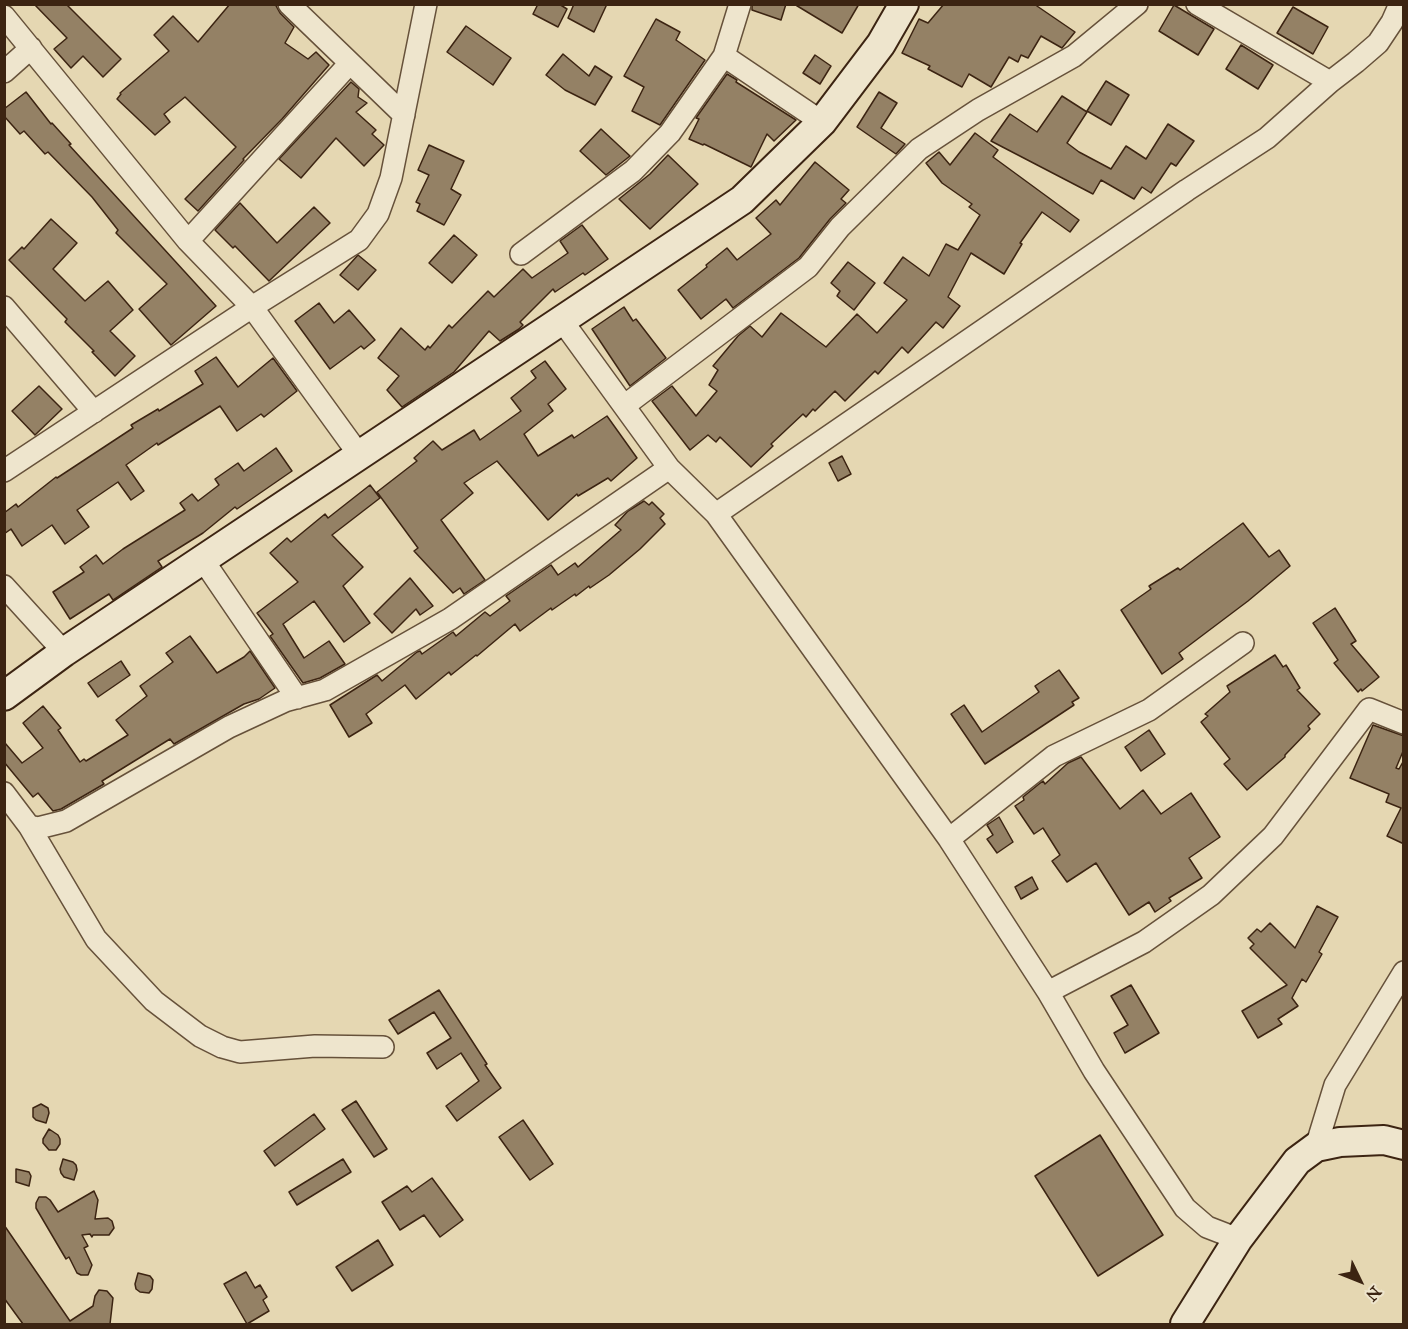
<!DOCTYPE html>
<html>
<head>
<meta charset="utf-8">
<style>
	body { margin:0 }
	#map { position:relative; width:1408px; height:1329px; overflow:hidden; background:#e5d7b2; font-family:"IM FELL Great Primer",serif }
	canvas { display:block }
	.frame { position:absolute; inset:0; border:6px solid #3c2412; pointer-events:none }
	.north { position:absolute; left:1330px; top:1251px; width:60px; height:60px; -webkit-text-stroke:4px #eee5cd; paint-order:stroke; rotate:133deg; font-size:16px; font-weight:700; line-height:24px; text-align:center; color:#3c2412 }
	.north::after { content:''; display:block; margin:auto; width:21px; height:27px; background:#3c2412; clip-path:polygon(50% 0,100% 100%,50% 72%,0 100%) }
</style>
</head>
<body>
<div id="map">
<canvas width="1408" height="1329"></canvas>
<div class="frame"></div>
<div class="north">N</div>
</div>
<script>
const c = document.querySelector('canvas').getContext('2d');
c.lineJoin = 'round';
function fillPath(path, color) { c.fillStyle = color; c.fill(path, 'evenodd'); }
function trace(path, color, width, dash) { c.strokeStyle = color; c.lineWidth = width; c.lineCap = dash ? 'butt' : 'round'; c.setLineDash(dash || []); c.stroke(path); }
const building = new Path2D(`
	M 34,4 L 66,4 L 121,59 L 103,77 L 83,56 L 71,68 L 54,49 L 67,38 Z
	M 230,4 L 275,4 L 280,13 L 294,27 L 285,43 L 308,59 L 316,52 L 329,65 L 282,119 L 243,159 L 244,160 L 198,211 L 185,199 L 236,147 L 185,97 L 164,114 L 170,122 L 155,135 L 117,99 L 121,94 L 120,93 L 169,51 L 154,35 L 173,16 L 198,42 Z
	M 538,4 L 559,4 L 567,9 L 558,27 L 533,14 Z
	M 574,4 L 607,4 L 594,32 L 568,18 Z
	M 752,4 L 786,4 L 781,20 L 752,10 Z
	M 794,4 L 859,4 L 842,33 Z
	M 944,4 L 1034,4 L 1075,32 L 1062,48 L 1041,36 L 1028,58 L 1021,55 L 1018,62 L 1009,57 L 991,87 L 969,74 L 962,87 L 928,69 L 930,66 L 902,53 L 919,19 L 928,23 Z
	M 1174,5 L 1214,29 L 1198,55 L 1159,31 Z
	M 1293,7 L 1328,27 L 1313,54 L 1277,33 Z
	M 656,19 L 680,32 L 676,40 L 705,60 L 660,125 L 632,111 L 644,87 L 624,76 Z
	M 466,26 L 511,58 L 493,85 L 447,52 Z
	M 1241,45 L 1273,65 L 1258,89 L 1226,69 Z
	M 563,54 L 589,76 L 595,66 L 612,77 L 595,105 L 565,90 L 546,75 Z
	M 815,55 L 831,66 L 820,84 L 803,73 Z
	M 727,74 L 737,80 L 736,82 L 796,120 L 774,141 L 767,134 L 751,167 L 704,144 L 703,145 L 689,139 L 699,119 L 696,118 Z
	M 1106,81 L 1129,95 L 1111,125 L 1087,111 Z
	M 351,82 L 359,89 L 358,97 L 367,103 L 356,112 L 376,130 L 372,134 L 384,145 L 364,166 L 336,138 L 301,178 L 279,159 Z
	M 26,92 L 51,124 L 52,123 L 71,144 L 69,145 L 216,306 L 171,345 L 139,309 L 167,284 L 116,233 L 118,230 L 92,197 L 48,152 L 45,154 L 24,131 L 20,134 L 4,116 L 4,109 Z
	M 879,92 L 897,103 L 881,128 L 905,144 L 896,154 L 857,127 Z
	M 1062,96 L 1087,112 L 1067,143 L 1079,152 L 1111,169 L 1126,146 L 1146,159 L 1168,124 L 1194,141 L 1176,166 L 1171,163 L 1151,193 L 1142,187 L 1134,199 L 1101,180 L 1093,194 L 991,141 L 1010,114 L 1037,132 Z
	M 601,129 L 630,156 L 606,175 L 580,151 Z
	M 975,133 L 998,150 L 993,157 L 1079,220 L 1070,232 L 1042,212 L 1020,243 L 1022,244 L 1004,274 L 971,253 L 948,297 L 960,306 L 943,328 L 936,322 L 908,353 L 902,347 L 878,374 L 875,371 L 845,401 L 835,391 L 815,411 L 813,409 L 806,417 L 803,414 L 771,444 L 773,446 L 751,467 L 720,437 L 716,442 L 708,435 L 690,450 L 652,401 L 672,386 L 696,416 L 717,391 L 709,385 L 718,370 L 713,366 L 738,336 L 750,326 L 762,337 L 781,313 L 826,347 L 857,314 L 877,333 L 907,300 L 884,283 L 903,257 L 929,276 L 946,244 L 958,250 L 980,215 L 969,207 L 972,204 L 942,183 L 926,163 L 939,152 L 950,165 Z
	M 429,145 L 464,161 L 451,189 L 461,195 L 444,225 L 417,211 L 420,204 L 416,202 L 429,175 L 418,170 Z
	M 668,155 L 698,184 L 650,229 L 619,199 L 650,174 Z
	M 815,162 L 849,190 L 841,199 L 846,203 L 830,219 L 799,258 L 733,308 L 726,299 L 701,319 L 678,290 L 707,267 L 706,265 L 727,248 L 737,260 L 771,234 L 756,218 L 776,200 L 780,205 Z
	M 240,203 L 277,243 L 314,207 L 330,223 L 269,281 L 235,246 L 233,248 L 215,230 Z
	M 51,219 L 77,243 L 53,269 L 85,301 L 108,281 L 133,310 L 110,331 L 135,356 L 115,376 L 92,352 L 94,351 L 65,322 L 67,319 L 9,260 L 22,247 L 24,249 Z
	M 582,225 L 608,259 L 585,275 L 583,273 L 555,292 L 553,289 L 520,322 L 523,325 L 519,329 L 500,341 L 489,331 L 454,372 L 402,407 L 387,390 L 399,376 L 378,358 L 401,328 L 425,350 L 428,346 L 430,348 L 449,325 L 452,328 L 488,291 L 494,297 L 523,269 L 532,278 L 568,253 L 560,241 Z
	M 454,235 L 477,255 L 452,283 L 429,263 Z
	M 358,255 L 376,270 L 358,290 L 340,275 Z
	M 848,262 L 875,283 L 854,310 L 837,296 L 840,291 L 831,283 Z
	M 319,303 L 334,323 L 349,310 L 375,340 L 364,349 L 361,346 L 330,369 L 295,321 Z
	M 624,307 L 633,321 L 636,319 L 666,358 L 630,386 L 592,329 Z
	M 216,357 L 238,387 L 273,358 L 297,391 L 264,417 L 261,414 L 237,431 L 220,406 L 158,445 L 157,443 L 126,465 L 144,491 L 131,500 L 118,482 L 77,510 L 89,527 L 65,544 L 52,525 L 22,546 L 11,529 L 4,534 L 4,513 L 16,504 L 18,507 L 56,477 L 57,478 L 133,428 L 131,425 L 158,409 L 159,411 L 203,384 L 195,371 Z
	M 545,361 L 566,389 L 548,404 L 553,411 L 524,434 L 538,456 L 572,435 L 574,438 L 607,416 L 637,458 L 611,481 L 608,478 L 578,496 L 577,494 L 548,520 L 497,461 L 464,483 L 473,493 L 441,520 L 485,580 L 464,594 L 460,588 L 453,593 L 414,551 L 418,548 L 377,492 L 417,461 L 414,458 L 433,441 L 442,450 L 474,430 L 480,440 L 521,411 L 511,398 L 536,378 L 531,371 Z
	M 39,386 L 62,409 L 35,435 L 12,411 Z
	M 276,448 L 292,471 L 237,509 L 235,507 L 203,533 L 158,561 L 162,567 L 113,600 L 109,594 L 70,619 L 53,592 L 84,572 L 80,567 L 96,555 L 103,564 L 123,549 L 185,510 L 180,503 L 192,494 L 198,501 L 219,485 L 215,479 L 238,463 L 244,471 Z
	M 842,456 L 851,474 L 838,481 L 829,463 Z
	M 370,485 L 380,498 L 332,535 L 363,567 L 343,586 L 370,623 L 344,642 L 314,601 L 283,624 L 304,658 L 329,641 L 345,664 L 320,678 L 303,683 L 270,636 L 273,634 L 257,613 L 298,582 L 270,553 L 287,538 L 291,542 L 325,514 L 328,518 Z
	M 644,501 L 649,505 L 652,502 L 664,514 L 660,518 L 665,524 L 640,549 L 609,575 L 590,588 L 589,586 L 576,596 L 575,594 L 552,610 L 551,608 L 520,631 L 515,624 L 477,656 L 476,655 L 451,675 L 449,672 L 416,699 L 405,685 L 366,714 L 372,723 L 349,737 L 330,705 L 377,675 L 382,681 L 417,652 L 420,651 L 422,654 L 453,632 L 456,636 L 485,612 L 490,616 L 510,601 L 506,596 L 551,565 L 558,575 L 575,563 L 578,567 L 621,530 L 615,525 L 628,511 Z
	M 1243,523 L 1269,557 L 1279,550 L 1290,566 L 1248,601 L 1179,653 L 1183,659 L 1162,674 L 1121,610 L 1151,589 L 1149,586 L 1178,568 L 1180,570 Z
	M 410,578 L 433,606 L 420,615 L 416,609 L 392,633 L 374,614 Z
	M 1335,608 L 1356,641 L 1351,644 L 1379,677 L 1362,691 L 1361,689 L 1358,692 L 1334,663 L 1338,660 L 1313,623 Z
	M 190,636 L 217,673 L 244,657 L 250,651 L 275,688 L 259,699 L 244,704 L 174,744 L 170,739 L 102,781 L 104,784 L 61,809 L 53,811 L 38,793 L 33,797 L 4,762 L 5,743 L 22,763 L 43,748 L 23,723 L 43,706 L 61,728 L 58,730 L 80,762 L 84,759 L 86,761 L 128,735 L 116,720 L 147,696 L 140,686 L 173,662 L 166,653 Z
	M 1275,655 L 1283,667 L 1286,665 L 1300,688 L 1297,690 L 1320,714 L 1308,726 L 1310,729 L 1285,755 L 1285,757 L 1247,790 L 1224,764 L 1230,759 L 1201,722 L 1208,716 L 1205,714 L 1230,692 L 1227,686 Z
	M 121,661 L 130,675 L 98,697 L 88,683 Z
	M 1059,670 L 1079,698 L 1072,702 L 1074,705 L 985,764 L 951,714 L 964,705 L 982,732 L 1039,692 L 1035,686 Z
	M 1373,725 L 1404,736 L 1404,749 L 1396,768 L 1399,769 L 1404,760 L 1404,844 L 1387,836 L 1401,808 L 1386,802 L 1389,794 L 1350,778 Z
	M 1149,730 L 1165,754 L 1141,771 L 1125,747 Z
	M 1081,757 L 1120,809 L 1143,790 L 1161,814 L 1191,793 L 1220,837 L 1189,858 L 1202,878 L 1169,898 L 1171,901 L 1155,912 L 1149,902 L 1129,915 L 1096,863 L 1067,882 L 1052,861 L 1060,855 L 1043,828 L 1034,834 L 1015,806 L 1024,800 L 1023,797 L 1039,784 L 1043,781 L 1045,784 L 1068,763 Z
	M 999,817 L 1013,842 L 997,853 L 987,839 L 993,835 L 987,825 Z
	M 1032,877 L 1038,889 L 1021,899 L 1015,887 Z
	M 1317,906 L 1338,917 L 1319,952 L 1322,954 L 1306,982 L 1302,979 L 1292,998 L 1298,1006 L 1278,1019 L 1282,1024 L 1258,1038 L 1242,1011 L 1287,985 L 1250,948 L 1254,944 L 1248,938 L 1257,929 L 1261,932 L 1270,923 L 1295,948 Z
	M 1131,985 L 1159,1033 L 1125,1053 L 1114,1033 L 1128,1025 L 1111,996 Z
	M 439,990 L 487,1064 L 485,1065 L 501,1088 L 457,1121 L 446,1106 L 479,1081 L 461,1053 L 437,1069 L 427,1053 L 451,1038 L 434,1012 L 398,1034 L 389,1020 Z
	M 356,1101 L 387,1149 L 374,1157 L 342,1110 Z
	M 41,1104 L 48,1108 L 49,1113 L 46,1123 L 36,1120 L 33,1117 L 33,1108 Z
	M 314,1114 L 325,1129 L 275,1166 L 264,1151 Z
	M 523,1120 L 553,1164 L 530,1180 L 499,1137 Z
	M 49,1129 L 58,1135 L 60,1139 L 60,1144 L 56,1150 L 49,1150 L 43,1143 L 43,1139 Z
	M 1100,1135 L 1163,1235 L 1098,1276 L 1035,1176 Z
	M 63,1159 L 73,1162 L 76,1165 L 77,1170 L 74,1180 L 64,1177 L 61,1173 L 60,1169 Z
	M 343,1159 L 351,1172 L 297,1205 L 289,1192 Z
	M 16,1169 L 29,1172 L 31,1176 L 29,1186 L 16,1182 Z
	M 432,1178 L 463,1220 L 440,1237 L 424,1215 L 400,1230 L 382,1202 L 407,1186 L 412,1192 Z
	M 94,1191 L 98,1200 L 95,1219 L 108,1218 L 112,1221 L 114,1228 L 109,1235 L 93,1235 L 92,1237 L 90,1234 L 82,1235 L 88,1246 L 84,1248 L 92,1265 L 88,1275 L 81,1275 L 77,1273 L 69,1257 L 66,1259 L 36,1208 L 36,1203 L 39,1197 L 46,1197 L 50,1200 L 58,1212 Z
	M 4,1225 L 70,1321 L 93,1306 L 95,1296 L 99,1290 L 107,1291 L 113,1298 L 110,1324 L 23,1324 L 4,1298 Z
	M 378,1240 L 393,1265 L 352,1291 L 336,1267 Z
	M 246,1272 L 255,1288 L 260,1285 L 267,1297 L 263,1300 L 269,1311 L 247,1324 L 224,1284 Z
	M 138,1273 L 150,1276 L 153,1280 L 152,1289 L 149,1293 L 140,1292 L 136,1289 L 135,1284 Z`);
fillPath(building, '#948165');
trace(building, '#3c2412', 1.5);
const street = new Path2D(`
	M 289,4 L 404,115
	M 1197,4 L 1330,82
	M 4,16 L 188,241 L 252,307 L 360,456
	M 724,56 L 822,122
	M 4,72 L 31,48
	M 188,241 L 350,63
	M 521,254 L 633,171 L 670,133 L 724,56 L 740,4
	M 4,307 L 94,412
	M 563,322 L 669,468 L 716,514 L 949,839 L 1048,992 L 1094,1071 L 1185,1208 L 1207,1227 L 1238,1239
	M 624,406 L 808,267 L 840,227 L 919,149 L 978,110 L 1074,56 L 1137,4
	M 4,471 L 252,307 L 359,240 L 378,214 L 391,178 L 426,4
	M 716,514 L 1187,190 L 1267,138 L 1330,82 L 1356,62 L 1378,43 L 1392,22 L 1400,4
	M 203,560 L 297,698
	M 4,586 L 64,652
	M 4,793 L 29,826 L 96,939 L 154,1001 L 200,1036 L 222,1047 L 240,1052 L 315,1046 L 383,1047
	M 29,826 L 38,828 L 66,821 L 229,727 L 285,701 L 325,690 L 450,619 L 669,468
	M 949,839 L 1054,756 L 1149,710 L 1243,643
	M 1048,992 L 1144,942 L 1211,895 L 1273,836 L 1369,709 L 1404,723
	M 1316,1147 L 1335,1085 L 1404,972`);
const secondary = new Path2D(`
	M 4,696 L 64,652 L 742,200 L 822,122 L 881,44 L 904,4
	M 1185,1324 L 1238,1239 L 1297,1161 L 1316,1147 L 1340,1142 L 1384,1140 L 1404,1145`);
trace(street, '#66513a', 24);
trace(secondary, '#3c2412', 32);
trace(street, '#eee5cd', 21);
trace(secondary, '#eee5cd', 28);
</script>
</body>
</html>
